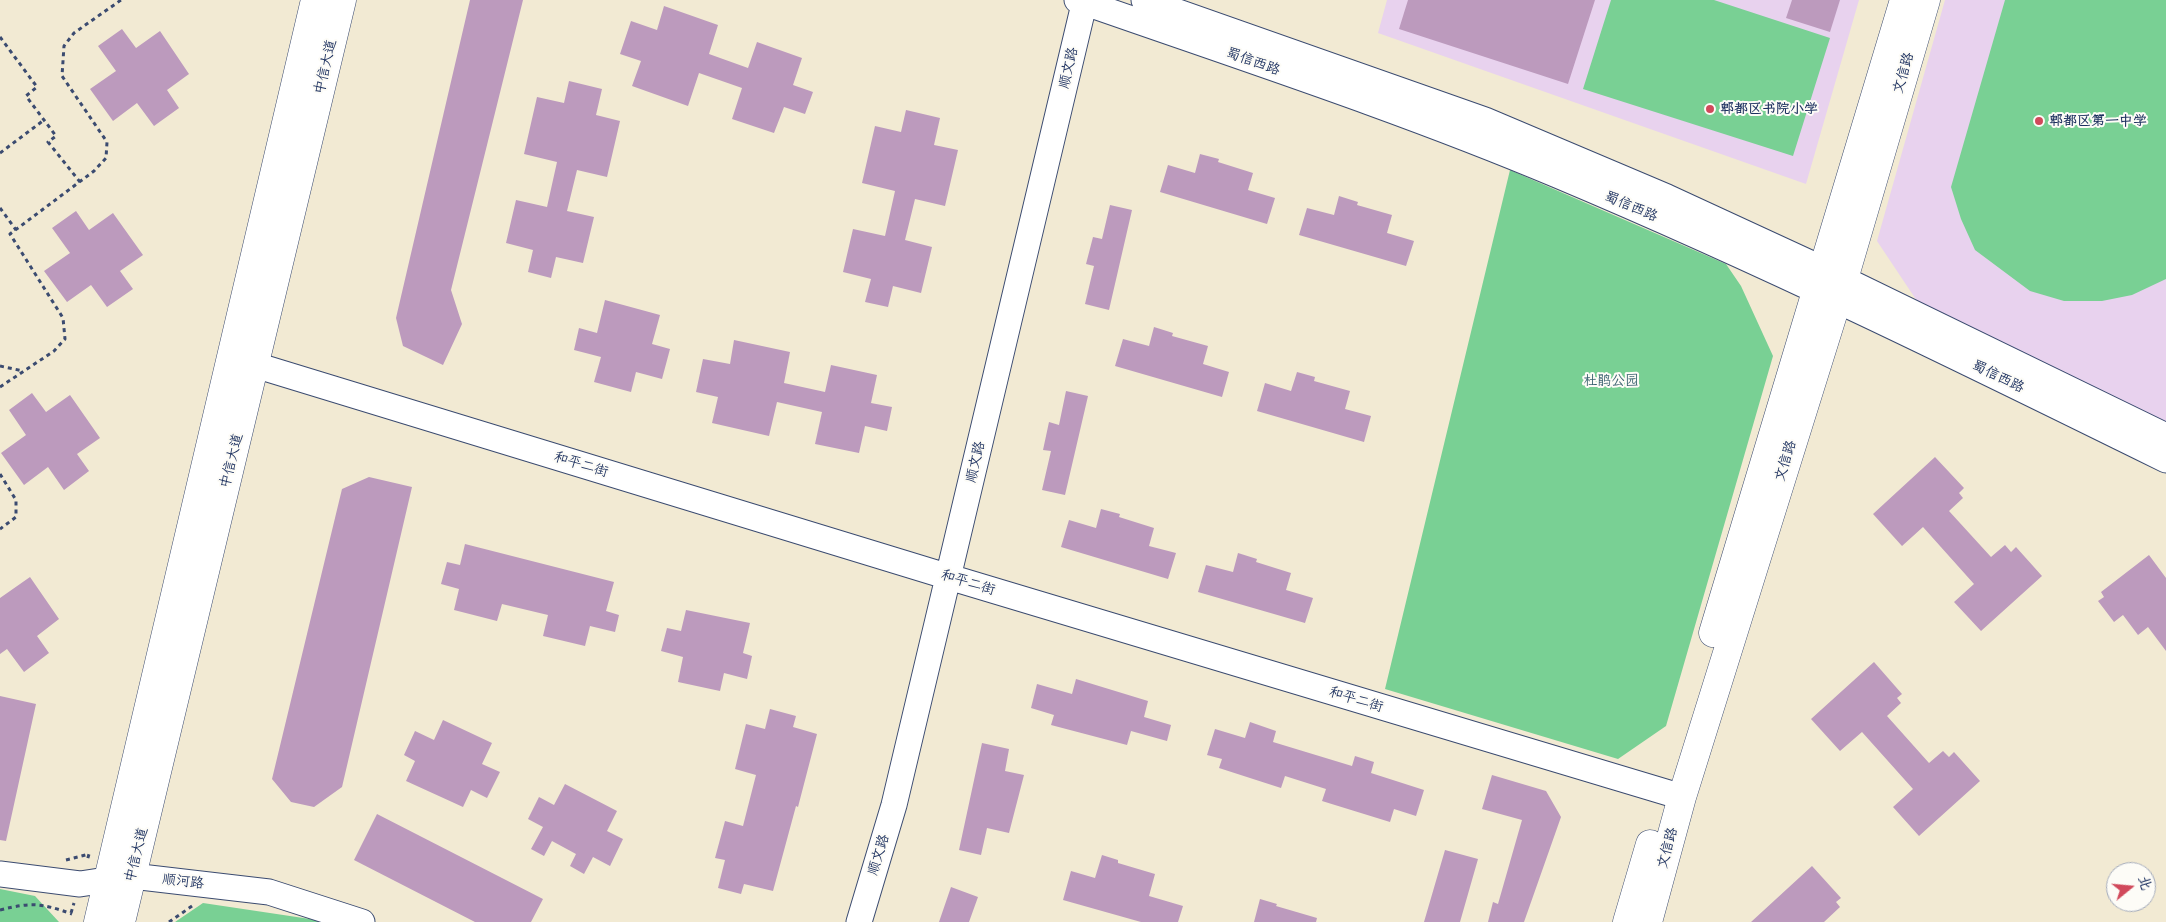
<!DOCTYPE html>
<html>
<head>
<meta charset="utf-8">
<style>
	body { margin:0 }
	#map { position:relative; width:2166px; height:922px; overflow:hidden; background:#f2ead3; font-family:Sriracha,"LXGW WenKai TC",sans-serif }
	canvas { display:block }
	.north { position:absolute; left:2106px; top:862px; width:50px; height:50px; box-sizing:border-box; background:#fdfcf7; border:1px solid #a3aaba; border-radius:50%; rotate:73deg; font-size:14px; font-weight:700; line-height:20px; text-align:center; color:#1b2f5e }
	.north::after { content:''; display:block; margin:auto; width:18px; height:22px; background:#d1495b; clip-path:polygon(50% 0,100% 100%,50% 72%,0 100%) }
</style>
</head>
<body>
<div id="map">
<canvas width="2166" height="922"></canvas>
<div class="north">北</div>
</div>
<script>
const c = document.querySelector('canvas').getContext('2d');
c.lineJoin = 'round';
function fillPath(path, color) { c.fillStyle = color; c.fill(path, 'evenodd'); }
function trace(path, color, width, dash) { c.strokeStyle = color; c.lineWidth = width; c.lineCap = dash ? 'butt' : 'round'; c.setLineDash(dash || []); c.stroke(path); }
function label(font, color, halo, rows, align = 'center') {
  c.font = font + ' Sriracha,"LXGW WenKai TC",sans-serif'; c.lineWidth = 4; c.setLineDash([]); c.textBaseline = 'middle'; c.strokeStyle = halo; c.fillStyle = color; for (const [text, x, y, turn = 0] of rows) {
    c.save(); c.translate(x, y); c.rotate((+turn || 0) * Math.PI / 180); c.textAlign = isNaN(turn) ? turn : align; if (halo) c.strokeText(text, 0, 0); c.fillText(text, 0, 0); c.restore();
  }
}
fillPath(new Path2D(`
	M 1387,0 L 1859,0 L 1806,184 L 1378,33 Z
	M 1945,0 L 2166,0 L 2166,424 L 1919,304 L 1877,241 Z`), '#e8d2ee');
fillPath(new Path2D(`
	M 1611,0 L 1714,0 L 1830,38 L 1793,156 L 1583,89 Z
	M 2005,0 L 2166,0 L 2166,279 L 2132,295 L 2102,301 L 2064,301 L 2030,291 L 1975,250 L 1961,219 L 1951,187 Z
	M 1510,170 L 1726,264 L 1741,286 L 1773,356 L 1666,726 L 1618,759 L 1385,689 Z
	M 0,889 L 35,896 L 59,922 L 0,922 Z
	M 203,903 L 310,919 L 320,922 L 175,922 Z`), '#79d094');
fillPath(new Path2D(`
	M 470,0 L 523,0 L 451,290 L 462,324 L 443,365 L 403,346 L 396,318 Z
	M 1408,0 L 1595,0 L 1568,84 L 1399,29 Z
	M 1792,0 L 1840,0 L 1830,32 L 1786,18 Z
	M 664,6 L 718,25 L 709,54 L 748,68 L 757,42 L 802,58 L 793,85 L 813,92 L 805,114 L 784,107 L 774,133 L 732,119 L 742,88 L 699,73 L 688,106 L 632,86 L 641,61 L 620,54 L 631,21 L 657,30 Z
	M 122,29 L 136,48 L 160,31 L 189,74 L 167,90 L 179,108 L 154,126 L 137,103 L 113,121 L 90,89 L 116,71 L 98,46 Z
	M 569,81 L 602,89 L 596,115 L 620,121 L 607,177 L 577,170 L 567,211 L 594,217 L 583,263 L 556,257 L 551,278 L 528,272 L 533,250 L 506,243 L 516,200 L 547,207 L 557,162 L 524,154 L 537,97 L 564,103 Z
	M 906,110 L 940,118 L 934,145 L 958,150 L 945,206 L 915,199 L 905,240 L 932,247 L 921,293 L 893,286 L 888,307 L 865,302 L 871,279 L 843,272 L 853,229 L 885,236 L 895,191 L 862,183 L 875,126 L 901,132 Z
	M 1200,154 L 1219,159 L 1218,162 L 1253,173 L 1248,190 L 1275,198 L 1267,224 L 1160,192 L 1168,165 L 1195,173 Z
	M 1339,196 L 1358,202 L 1357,205 L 1392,215 L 1387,233 L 1414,241 L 1406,266 L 1299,235 L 1307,208 L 1334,215 Z
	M 1110,205 L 1132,210 L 1109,310 L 1085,304 L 1094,266 L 1086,264 L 1093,237 L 1102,239 Z
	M 76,211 L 89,230 L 113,213 L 143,255 L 120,271 L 133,289 L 107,307 L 91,285 L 67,302 L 44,271 L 70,253 L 52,228 Z
	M 605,300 L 660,315 L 652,344 L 670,349 L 662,379 L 636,372 L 631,392 L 594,382 L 601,357 L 574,350 L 579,328 L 597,333 Z
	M 1154,327 L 1173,333 L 1172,336 L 1208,346 L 1203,364 L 1229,372 L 1222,397 L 1115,366 L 1123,339 L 1149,346 Z
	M 734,340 L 790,352 L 784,383 L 825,392 L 831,365 L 877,375 L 871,403 L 892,407 L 887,431 L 865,426 L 859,453 L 815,444 L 822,412 L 777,402 L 769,436 L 712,423 L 718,397 L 696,392 L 703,359 L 730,364 Z
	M 1297,372 L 1315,377 L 1314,381 L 1350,391 L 1345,409 L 1371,416 L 1364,442 L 1257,411 L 1265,383 L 1291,391 Z
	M 1066,391 L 1088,396 L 1065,495 L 1042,490 L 1051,451 L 1043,450 L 1049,422 L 1059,425 Z
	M 32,393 L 46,412 L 70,395 L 100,438 L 77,454 L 89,471 L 64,490 L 48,467 L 24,485 L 1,453 L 26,435 L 9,410 Z
	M 1935,457 L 1964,488 L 1959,493 L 1963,498 L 1949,511 L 1991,557 L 2005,545 L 2011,552 L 2016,547 L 2042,576 L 1981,631 L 1954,602 L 1974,584 L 1923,527 L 1902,546 L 1873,514 Z
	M 369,477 L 412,487 L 342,787 L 314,807 L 291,802 L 272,779 L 342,489 Z
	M 1101,509 L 1120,514 L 1119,517 L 1154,528 L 1149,546 L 1176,553 L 1168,579 L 1061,547 L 1069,520 L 1096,528 Z
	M 465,544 L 614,582 L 606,611 L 619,615 L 615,632 L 590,626 L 585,646 L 543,636 L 548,615 L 502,604 L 497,621 L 454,610 L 459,589 L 441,584 L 447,562 L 460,565 Z
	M 1238,553 L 1257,559 L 1256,562 L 1291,573 L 1286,590 L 1313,598 L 1305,623 L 1198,592 L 1206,565 L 1233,572 Z
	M 2149,555 L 2166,578 L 2166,651 L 2148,627 L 2138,635 L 2123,615 L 2114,622 L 2098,601 L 2104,597 L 2101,592 Z
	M 30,577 L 59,619 L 37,636 L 49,653 L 24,672 L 7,649 L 0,654 L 0,598 Z
	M 686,610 L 750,623 L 743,653 L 752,656 L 747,679 L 724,673 L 720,691 L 678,682 L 683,657 L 661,651 L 667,628 L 681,631 Z
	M 1874,662 L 1902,694 L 1897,698 L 1901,703 L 1887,716 L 1929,763 L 1943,751 L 1949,757 L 1954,752 L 1980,781 L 1919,836 L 1893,807 L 1913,789 L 1862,732 L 1840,751 L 1811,719 Z
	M 1076,679 L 1148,701 L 1144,717 L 1171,725 L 1167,741 L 1131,731 L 1127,745 L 1051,725 L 1054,715 L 1031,708 L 1037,684 L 1072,694 Z
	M 0,696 L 36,704 L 6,841 L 0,840 Z
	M 770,709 L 796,716 L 793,727 L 817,734 L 798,807 L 796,806 L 773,891 L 744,884 L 741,894 L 718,888 L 725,860 L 715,858 L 725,821 L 743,826 L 756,775 L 735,769 L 746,724 L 765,729 Z
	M 443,720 L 492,743 L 482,764 L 500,772 L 487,798 L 471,790 L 463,807 L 406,781 L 415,761 L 404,755 L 415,731 L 434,740 Z
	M 1250,722 L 1276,731 L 1273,742 L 1352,766 L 1355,756 L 1374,762 L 1371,773 L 1424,790 L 1416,816 L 1394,809 L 1390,822 L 1322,801 L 1326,789 L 1285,776 L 1281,788 L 1219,768 L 1222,759 L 1207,755 L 1215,729 L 1245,738 Z
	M 982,743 L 1009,749 L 1005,771 L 1024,775 L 1009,833 L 987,828 L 981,855 L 959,850 Z
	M 1492,775 L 1546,791 L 1561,817 L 1524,922 L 1488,922 L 1493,902 L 1498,904 L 1522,820 L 1482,809 Z
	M 565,784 L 617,811 L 607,831 L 623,839 L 610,866 L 593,857 L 584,874 L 570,866 L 576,854 L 552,841 L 544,856 L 531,849 L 543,827 L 528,819 L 539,797 L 554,805 Z
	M 377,814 L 543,899 L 531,922 L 475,922 L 354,860 Z
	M 1445,850 L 1478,859 L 1460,922 L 1424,922 Z
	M 1102,855 L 1118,860 L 1118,863 L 1155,874 L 1149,896 L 1183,906 L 1178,922 L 1141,922 L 1063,900 L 1071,871 L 1095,878 Z
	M 1812,866 L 1841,898 L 1836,902 L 1840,907 L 1824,922 L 1751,922 Z
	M 951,887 L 978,897 L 969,922 L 939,922 Z
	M 1260,899 L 1277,904 L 1276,906 L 1317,918 L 1316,922 L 1254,922 Z`), '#bc9abd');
const minor = new Path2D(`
	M 1077,0 C 1237,56 1400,109 1557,175 C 1764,262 1965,361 2166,460
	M 1144,0 L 1485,120 L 1667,197 L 1823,269 L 2166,436
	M 255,365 L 949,577 L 1682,797
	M 0,874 L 80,884 L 132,876 L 269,892 L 362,922
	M 859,922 L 894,805 L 1085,0`);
const major = new Path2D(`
	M 1713,633 L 1904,0
	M 98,922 L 315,0
	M 121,922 L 342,0
	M 1627,922 L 1650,844
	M 1648,922 L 1682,797 L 1844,279 L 1926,0`);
trace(minor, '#3b4b70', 27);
trace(major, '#3b4b70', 29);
trace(new Path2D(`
	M 0,37 L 37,87 L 26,96 L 56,136 L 48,142 L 80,182
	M 0,153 L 44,120
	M 0,208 L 16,230
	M 0,366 L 23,371
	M 0,387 L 54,351 L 65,339 L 63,318 L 10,234 L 94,171 L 106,158 L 107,142 L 62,76 L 64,46 L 74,33 L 121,0
	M 0,474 L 16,500 L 16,517 L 0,529
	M 66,860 L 89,854 L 87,861
	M 0,910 C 32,902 41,903 72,914
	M 71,913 L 74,903
	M 169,922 L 195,904`), '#3b4b70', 3, [4, 4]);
trace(minor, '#fff', 25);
trace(major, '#fff', 28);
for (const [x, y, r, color] of [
	[1710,109,5,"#d1495b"],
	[2039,121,5,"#d1495b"]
]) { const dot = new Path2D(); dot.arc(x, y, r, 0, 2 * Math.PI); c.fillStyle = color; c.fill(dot); trace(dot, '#fdfcf7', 2); }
label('14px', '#1b2f5e', '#fdfcf7', [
	["蜀信西路",1253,62,20],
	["中信大道",326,67,-77],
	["顺文路",1069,68,-77],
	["文信路",1904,73,-74],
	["蜀信西路",1631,207,23],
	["蜀信西路",1998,377,26],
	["中信大道",232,461,-76],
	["文信路",1786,461,-73],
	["顺文路",976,462,-77],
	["和平二街",581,465,17],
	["和平二街",968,583,17],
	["和平二街",1356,700,17],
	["文信路",1668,848,-75],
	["中信大道",137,855,-76],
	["顺文路",879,855,-73],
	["顺河路",183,882,7]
]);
label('bold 14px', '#1b2f5e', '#fdfcf7', [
	["郫都区书院小学",1720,109],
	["郫都区第一中学",2049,121]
], 'left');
label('14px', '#375f6e', '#fdfcf7', [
	["杜鹃公园",1611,381]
]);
</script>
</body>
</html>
